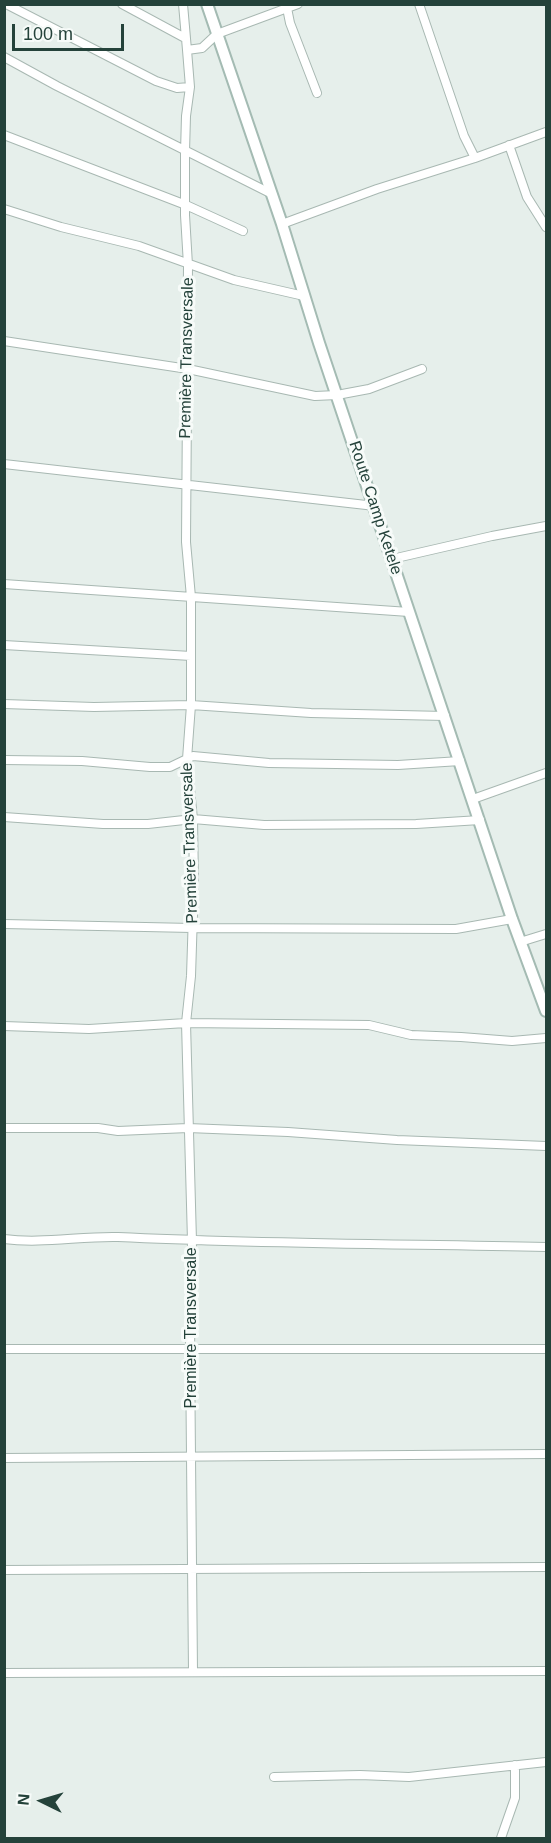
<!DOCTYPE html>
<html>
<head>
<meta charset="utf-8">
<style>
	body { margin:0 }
	#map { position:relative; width:551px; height:1843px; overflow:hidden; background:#e6efeb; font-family:Arial,sans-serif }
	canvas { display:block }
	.frame { position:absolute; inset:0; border:6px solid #24423a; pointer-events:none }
	.north { position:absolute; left:12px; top:1771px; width:60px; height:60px; -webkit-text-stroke:4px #f7fbf9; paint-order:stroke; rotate:275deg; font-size:16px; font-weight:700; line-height:24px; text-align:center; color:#24423a }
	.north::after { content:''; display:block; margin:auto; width:21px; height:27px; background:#24423a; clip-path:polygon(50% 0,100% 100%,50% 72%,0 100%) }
	.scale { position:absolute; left:12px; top:24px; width:112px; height:27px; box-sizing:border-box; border:3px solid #24423a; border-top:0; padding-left:8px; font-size:18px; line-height:21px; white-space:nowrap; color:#24423a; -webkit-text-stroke:4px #f7fbf9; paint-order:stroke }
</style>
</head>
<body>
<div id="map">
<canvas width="551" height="1843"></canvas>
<div class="frame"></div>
<div class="north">N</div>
<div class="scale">100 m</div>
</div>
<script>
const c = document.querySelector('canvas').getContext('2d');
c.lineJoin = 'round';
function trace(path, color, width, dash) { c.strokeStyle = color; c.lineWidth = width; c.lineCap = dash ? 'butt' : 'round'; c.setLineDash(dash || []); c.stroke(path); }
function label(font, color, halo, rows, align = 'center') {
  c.font = font + ' Arial,sans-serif'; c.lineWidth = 6; c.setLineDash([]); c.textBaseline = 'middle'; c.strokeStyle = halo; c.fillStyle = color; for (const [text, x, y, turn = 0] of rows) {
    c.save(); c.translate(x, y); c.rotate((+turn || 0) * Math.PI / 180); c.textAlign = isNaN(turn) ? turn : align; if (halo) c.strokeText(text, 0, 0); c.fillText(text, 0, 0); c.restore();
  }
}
const street = new Path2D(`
	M 6,4 L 156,81 L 177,88 L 190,87
	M 122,4 L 185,38
	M 183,4 L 187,50
	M 419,4 L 464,136 L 475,158
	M 287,8 L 290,23 L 317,93
	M 4,57 L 57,86 L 272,194
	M 4,135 L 186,205 L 243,231
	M 509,145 L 527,197 L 546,227
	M 4,209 L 61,227 L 139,246 L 234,280 L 304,296
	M 282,224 L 377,189 L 475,158 L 546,132
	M 4,341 L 188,369 L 315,396 L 337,395 L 369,389 L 422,369
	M 4,464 L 375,506
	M 392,559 L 492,536 L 546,526
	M 4,584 L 409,612
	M 4,645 L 191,656
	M 4,704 L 94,707 L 191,705 L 311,713 L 445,716
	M 4,760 L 82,761 L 150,767 L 170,767 L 193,756 L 269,763 L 336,764 L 398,765 L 460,761
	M 473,799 L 546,773
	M 4,817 L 103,824 L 148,824 L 193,819 L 264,825 L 416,824 L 480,820
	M 4,924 L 192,928 L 456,929 L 512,919
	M 520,942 L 546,934
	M 4,1026 L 89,1029 L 186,1023 L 369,1025 L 411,1035 L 461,1037 L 512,1041 L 546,1038
	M 4,1128 L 98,1128 L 118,1131 L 188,1128 L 288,1132 L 397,1140 L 546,1146
	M 4,1239 C 42,1244 80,1236 118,1237 C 261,1244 404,1244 546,1247
	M 4,1349 L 546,1349
	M 4,1458 L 546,1454
	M 4,1570 L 546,1567
	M 193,1672 L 190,1349 L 192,1241 L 186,1023 L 191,976 L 194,882 L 193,819 L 187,759 L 191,705 L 191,597 L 186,542 L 188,265 L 185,215 L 185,152 L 186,116 L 190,87 L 187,50 L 202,48 L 217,34 L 298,4
	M 4,1673 L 546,1671
	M 274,1777 L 360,1775 L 409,1777 L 546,1762
	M 501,1838 L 515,1798 L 515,1765`);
const secondary = new Path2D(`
	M 207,4 L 282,224 L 319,343 L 512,919 L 546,1011`);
trace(street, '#a8b8b2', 10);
trace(secondary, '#a4bbb3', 14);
trace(street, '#fff', 8);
trace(secondary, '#fff', 10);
label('16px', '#24423a', '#f7fbf9', [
	["Première Transversale",187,358,-89],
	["Route Camp Ketele",375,508,72],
	["Première Transversale",190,843,-92],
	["Première Transversale",192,1328,-90]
]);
</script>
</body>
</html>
